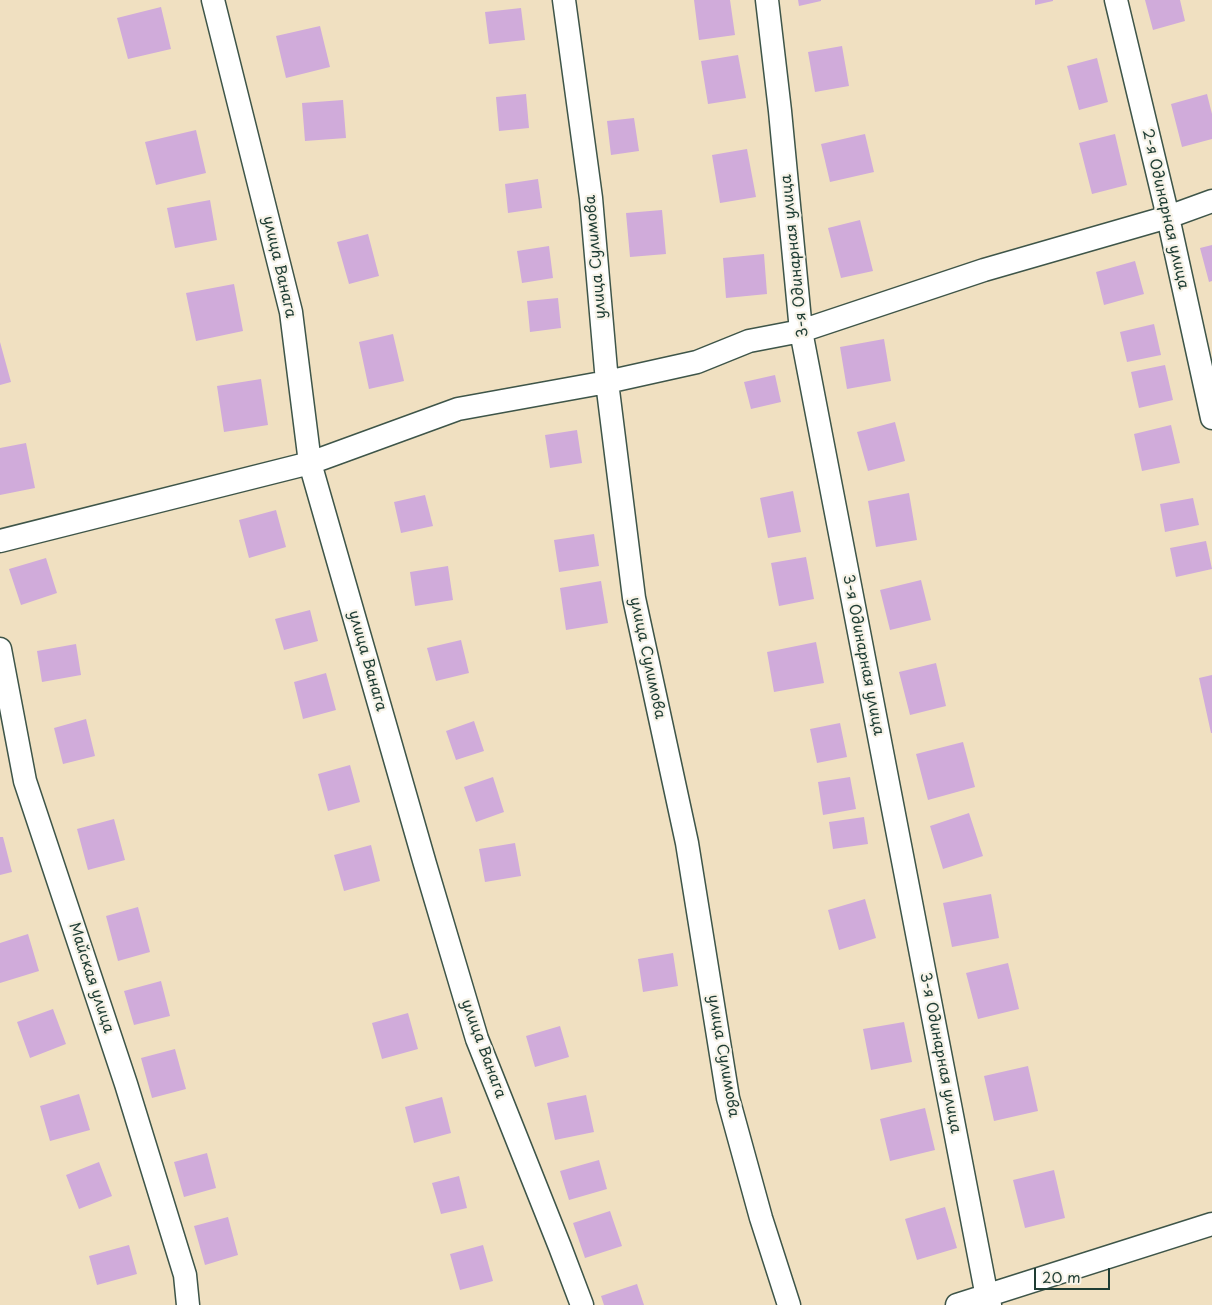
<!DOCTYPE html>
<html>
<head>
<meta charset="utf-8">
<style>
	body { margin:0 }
	#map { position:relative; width:1212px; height:1305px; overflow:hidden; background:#f0e0c1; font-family:"Playpen Sans",sans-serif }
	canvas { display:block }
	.scale { position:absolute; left:1034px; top:1268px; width:76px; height:22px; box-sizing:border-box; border:2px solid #1f3d34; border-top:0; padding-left:6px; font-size:15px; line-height:18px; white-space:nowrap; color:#1f3d34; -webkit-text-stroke:4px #f7f3e8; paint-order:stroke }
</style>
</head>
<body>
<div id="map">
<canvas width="1212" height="1305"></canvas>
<div class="scale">20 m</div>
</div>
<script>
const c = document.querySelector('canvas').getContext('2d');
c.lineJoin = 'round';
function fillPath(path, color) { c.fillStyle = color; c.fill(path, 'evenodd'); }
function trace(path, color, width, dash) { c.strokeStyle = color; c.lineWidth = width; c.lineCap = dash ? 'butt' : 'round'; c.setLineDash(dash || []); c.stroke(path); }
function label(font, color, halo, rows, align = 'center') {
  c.font = font + ' "Playpen Sans",sans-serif'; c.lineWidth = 4.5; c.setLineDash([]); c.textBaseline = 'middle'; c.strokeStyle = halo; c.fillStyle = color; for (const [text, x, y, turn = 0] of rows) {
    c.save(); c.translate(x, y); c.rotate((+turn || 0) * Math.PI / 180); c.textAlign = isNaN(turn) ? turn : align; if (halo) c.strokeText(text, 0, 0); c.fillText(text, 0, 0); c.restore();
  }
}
fillPath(new Path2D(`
	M 694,0 L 730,0 L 735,35 L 699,40 Z
	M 798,0 L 821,0 L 821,1 L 799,6 Z
	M 1035,0 L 1053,0 L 1053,1 L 1035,5 Z
	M 1145,0 L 1180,0 L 1185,21 L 1153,30 Z
	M 161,7 L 171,49 L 128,59 L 117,18 Z
	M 521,8 L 525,40 L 489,44 L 485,12 Z
	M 320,26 L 330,67 L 286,78 L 276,36 Z
	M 842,46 L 849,86 L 815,92 L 808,52 Z
	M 738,55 L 746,98 L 708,104 L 701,61 Z
	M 1097,58 L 1108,102 L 1079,110 L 1067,66 Z
	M 526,94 L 529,128 L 499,131 L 496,97 Z
	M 1207,94 L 1212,114 L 1212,139 L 1182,147 L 1171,104 Z
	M 343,100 L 346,138 L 305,141 L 302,103 Z
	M 634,118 L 639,151 L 611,155 L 607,121 Z
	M 196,130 L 206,173 L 156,185 L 145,142 Z
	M 865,134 L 874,172 L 830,182 L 821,144 Z
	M 1115,134 L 1127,185 L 1092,194 L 1079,143 Z
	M 747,149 L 756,197 L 720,203 L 712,155 Z
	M 538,179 L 542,208 L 508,213 L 505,184 Z
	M 210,200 L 217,240 L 175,248 L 167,208 Z
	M 662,210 L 666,254 L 630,257 L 626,213 Z
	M 860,220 L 873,271 L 841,278 L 828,228 Z
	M 368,234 L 379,276 L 349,284 L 337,242 Z
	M 1212,245 L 1212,281 L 1209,282 L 1200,248 Z
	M 549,246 L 553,278 L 522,283 L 517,251 Z
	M 764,254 L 767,294 L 726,298 L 723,258 Z
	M 1135,261 L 1144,294 L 1104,305 L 1096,272 Z
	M 234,284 L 243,331 L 196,341 L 186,293 Z
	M 558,298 L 561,328 L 530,332 L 527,301 Z
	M 1154,324 L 1161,355 L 1127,362 L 1120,332 Z
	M 393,334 L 404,381 L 369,389 L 359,342 Z
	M 884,339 L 891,381 L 847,389 L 840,347 Z
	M 0,342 L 11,382 L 0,385 Z
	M 1165,365 L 1173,400 L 1139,408 L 1131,372 Z
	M 775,375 L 781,402 L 751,409 L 744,382 Z
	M 261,379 L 268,425 L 224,432 L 217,386 Z
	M 895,422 L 905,461 L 868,471 L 857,432 Z
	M 1171,425 L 1180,463 L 1142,471 L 1134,434 Z
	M 577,430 L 582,463 L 550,468 L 545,435 Z
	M 26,443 L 35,488 L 0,495 L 0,448 Z
	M 793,491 L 801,532 L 768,538 L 760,498 Z
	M 909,493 L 917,540 L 876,547 L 868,501 Z
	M 425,495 L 433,526 L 401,533 L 394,502 Z
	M 1193,498 L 1199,525 L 1165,532 L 1160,504 Z
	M 276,510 L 286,547 L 249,558 L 239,520 Z
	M 594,534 L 599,566 L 559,572 L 554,540 Z
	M 1206,541 L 1212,569 L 1176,577 L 1170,548 Z
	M 806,557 L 814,599 L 779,606 L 771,563 Z
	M 46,558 L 57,593 L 21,605 L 9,569 Z
	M 448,566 L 453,600 L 415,606 L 410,572 Z
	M 921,580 L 931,620 L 890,630 L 880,590 Z
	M 601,581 L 608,623 L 566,630 L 560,588 Z
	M 310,610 L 318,641 L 284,650 L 275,619 Z
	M 461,640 L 469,673 L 436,681 L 427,648 Z
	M 816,642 L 824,683 L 774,692 L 767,652 Z
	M 76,644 L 81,675 L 42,682 L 37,651 Z
	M 936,663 L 946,706 L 910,715 L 899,672 Z
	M 326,673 L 336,710 L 303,719 L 294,682 Z
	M 1212,675 L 1212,733 L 1211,733 L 1199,678 Z
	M 86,719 L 95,756 L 63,764 L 54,728 Z
	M 474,721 L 484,751 L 456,760 L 446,731 Z
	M 840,723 L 847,757 L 817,763 L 810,729 Z
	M 963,742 L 975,787 L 928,800 L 916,754 Z
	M 350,765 L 360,802 L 328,811 L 318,774 Z
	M 493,777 L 504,812 L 476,822 L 464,787 Z
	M 850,777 L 856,809 L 823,815 L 818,782 Z
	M 969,813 L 983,856 L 943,869 L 930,826 Z
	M 864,817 L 868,844 L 833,849 L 829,822 Z
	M 114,819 L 125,860 L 88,870 L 77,829 Z
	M 0,837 L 3,837 L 12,872 L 0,875 Z
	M 515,843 L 521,876 L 485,882 L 479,849 Z
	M 371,845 L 380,881 L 344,891 L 334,855 Z
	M 991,894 L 999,938 L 952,947 L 943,903 Z
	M 865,899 L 876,938 L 839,950 L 828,910 Z
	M 138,907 L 150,952 L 118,961 L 106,916 Z
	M 28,934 L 39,971 L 0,983 L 0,943 Z
	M 673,953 L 678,986 L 643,992 L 638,959 Z
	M 1008,963 L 1019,1009 L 978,1019 L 966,973 Z
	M 161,981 L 170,1016 L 134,1025 L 124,991 Z
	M 53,1009 L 66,1044 L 30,1058 L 17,1022 Z
	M 408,1013 L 418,1049 L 382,1059 L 372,1023 Z
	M 904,1022 L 912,1062 L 871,1070 L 863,1029 Z
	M 560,1026 L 569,1057 L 535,1067 L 526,1036 Z
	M 175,1049 L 186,1089 L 152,1098 L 141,1058 Z
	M 1028,1066 L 1038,1111 L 994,1121 L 984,1076 Z
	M 79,1094 L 90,1130 L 50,1141 L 40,1106 Z
	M 586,1095 L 594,1132 L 555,1140 L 547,1103 Z
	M 442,1097 L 451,1133 L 414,1143 L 405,1107 Z
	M 925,1108 L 935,1150 L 890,1161 L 880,1119 Z
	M 207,1153 L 216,1188 L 184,1197 L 174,1162 Z
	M 599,1160 L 607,1189 L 569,1200 L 560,1171 Z
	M 99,1162 L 112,1196 L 79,1209 L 66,1175 Z
	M 1054,1170 L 1065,1218 L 1025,1228 L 1013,1180 Z
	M 459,1176 L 467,1208 L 441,1214 L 432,1183 Z
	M 945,1207 L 957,1248 L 917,1260 L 905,1219 Z
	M 610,1211 L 622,1246 L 585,1258 L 573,1223 Z
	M 228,1217 L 238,1255 L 205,1265 L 194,1226 Z
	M 129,1245 L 137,1274 L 97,1285 L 89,1256 Z
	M 483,1245 L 493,1281 L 460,1290 L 450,1254 Z
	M 637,1284 L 644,1305 L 604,1305 L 601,1296 Z`), '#d0abda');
const street = new Path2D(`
	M 213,0 L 291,312 L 310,463 L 425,864 L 477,1039 L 560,1247 L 582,1305
	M 564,0 L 591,198 L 607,382 L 634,598 L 687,843 L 728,1098 L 761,1218 L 789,1305
	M 767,0 L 780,111 L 801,331 L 987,1297 L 990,1305
	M 1116,0 L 1168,217 L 1212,418
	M 0,541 L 310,463 L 458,409 L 607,382 L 697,362 L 749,341 L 801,331 L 984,270 L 1168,217 L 1212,201
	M 0,649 L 25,781 L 126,1084 L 185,1275 L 188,1305
	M 957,1305 L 1212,1224`);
trace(street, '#3e5549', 25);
trace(street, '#fff', 22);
label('15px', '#1f3d34', '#f7f3e8', [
	["2-я Одинарная улица",1165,209,77],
	["3-я Одинарная улица",795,256,-96],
	["улица Сулимова",596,257,-95],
	["улица Ванага",279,267,77],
	["3-я Одинарная улица",863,655,79],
	["улица Сулимова",647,658,78],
	["улица Ванага",367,661,74],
	["Майская улица",91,978,72],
	["улица Ванага",483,1049,70],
	["3-я Одинарная улица",940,1053,79],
	["улица Сулимова",723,1056,80]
]);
</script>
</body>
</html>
